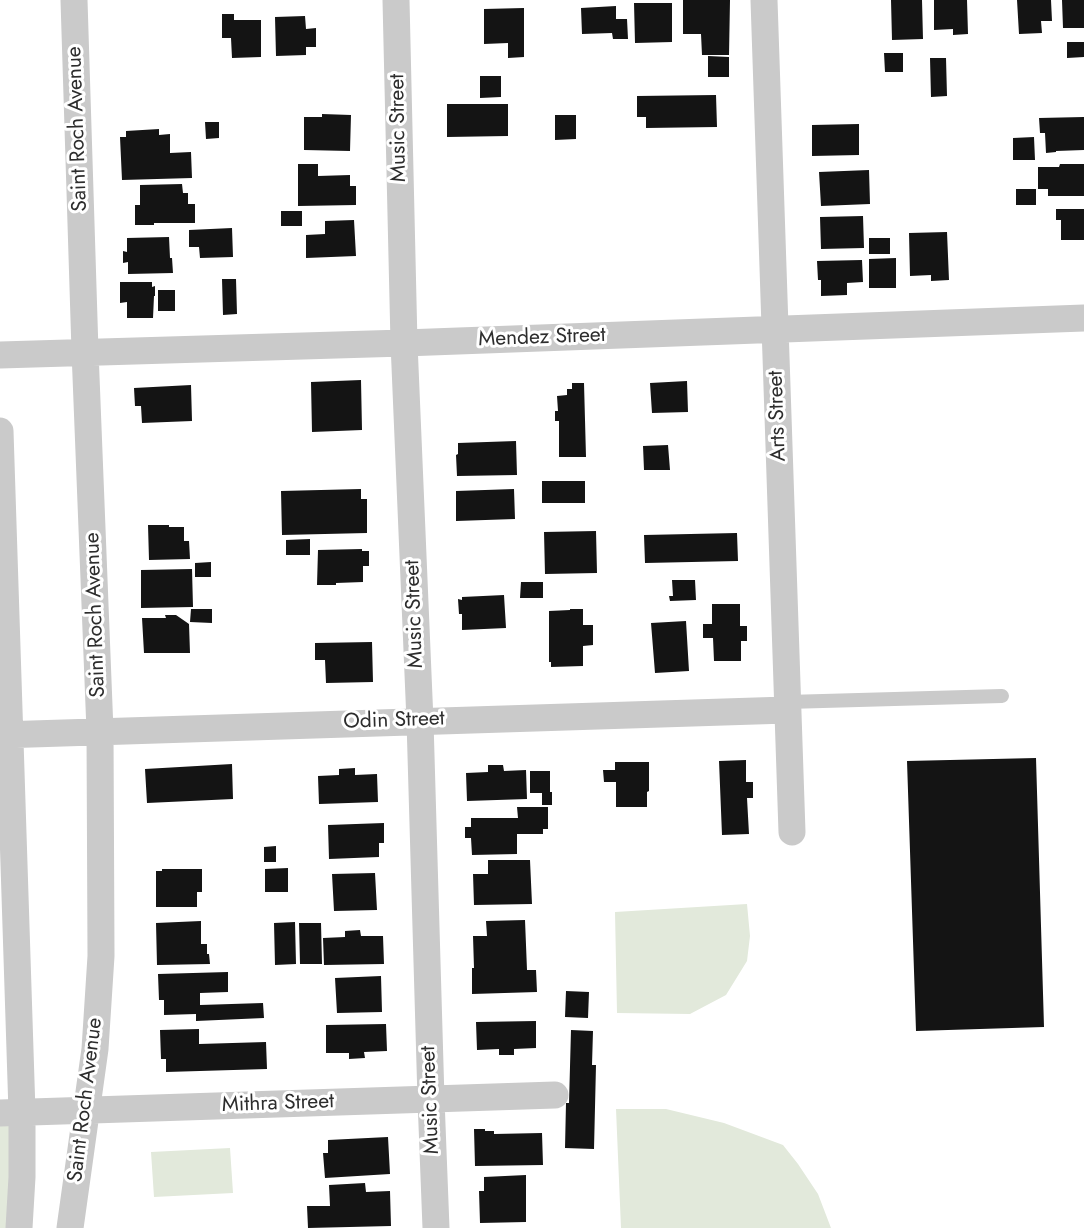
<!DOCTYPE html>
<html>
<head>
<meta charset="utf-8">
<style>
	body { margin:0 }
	canvas { display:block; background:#fff }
</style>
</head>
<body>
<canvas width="1084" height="1228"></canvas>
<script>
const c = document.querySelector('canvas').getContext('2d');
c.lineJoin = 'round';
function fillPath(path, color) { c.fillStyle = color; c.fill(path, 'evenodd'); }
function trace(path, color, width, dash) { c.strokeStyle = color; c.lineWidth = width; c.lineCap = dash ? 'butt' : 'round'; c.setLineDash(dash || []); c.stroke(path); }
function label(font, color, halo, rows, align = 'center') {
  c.font = font + ' Jost,sans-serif'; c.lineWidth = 6; c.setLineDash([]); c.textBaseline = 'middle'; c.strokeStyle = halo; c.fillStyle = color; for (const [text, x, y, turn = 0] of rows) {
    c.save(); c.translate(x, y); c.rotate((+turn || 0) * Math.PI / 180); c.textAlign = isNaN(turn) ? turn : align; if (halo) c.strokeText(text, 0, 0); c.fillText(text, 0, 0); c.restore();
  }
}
fillPath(new Path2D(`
	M 747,904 L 750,936 L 747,961 L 726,995 L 690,1014 L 617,1013 L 615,912 Z
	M 616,1109 L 666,1109 L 724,1123 L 783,1145 L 798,1164 L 818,1194 L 831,1228 L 621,1228 Z
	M 22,1112 L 19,1228 L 0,1228 L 0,1113 Z
	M 230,1148 L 233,1193 L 154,1197 L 151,1152 Z`), '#e2e9db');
fillPath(new Path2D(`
	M 683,0 L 730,0 L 729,55 L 702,55 L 701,34 L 683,34 Z
	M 891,0 L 922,0 L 923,39 L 892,40 Z
	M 934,0 L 967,0 L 968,34 L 953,35 L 953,29 L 934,30 Z
	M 1017,0 L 1051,0 L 1052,21 L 1041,21 L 1042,33 L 1019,34 Z
	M 1062,0 L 1084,0 L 1084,28 L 1063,28 Z
	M 634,3 L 672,3 L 672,42 L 635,43 Z
	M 616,6 L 616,19 L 627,19 L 628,39 L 613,39 L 612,33 L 582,34 L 581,8 Z
	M 524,8 L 524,57 L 508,58 L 508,43 L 484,44 L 484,9 Z
	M 222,14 L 234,14 L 234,20 L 261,20 L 261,57 L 232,58 L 231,38 L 222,38 Z
	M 305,16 L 306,29 L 316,28 L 316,47 L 306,47 L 306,55 L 276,56 L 275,17 Z
	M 1067,42 L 1084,42 L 1084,57 L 1067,58 Z
	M 884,53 L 903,53 L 903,72 L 885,72 Z
	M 708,56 L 729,57 L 729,77 L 708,77 Z
	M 930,58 L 946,58 L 947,96 L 931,97 Z
	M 480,76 L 501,76 L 501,97 L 480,98 Z
	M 716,95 L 717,127 L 646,128 L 646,117 L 637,117 L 637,96 Z
	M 447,104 L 508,104 L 508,136 L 447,137 Z
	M 322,114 L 351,115 L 350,151 L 304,150 L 304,117 L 322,117 Z
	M 555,115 L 576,115 L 576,139 L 555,140 Z
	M 1084,117 L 1084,150 L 1056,151 L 1056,152 L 1046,153 L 1045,133 L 1040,133 L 1039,118 Z
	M 205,122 L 219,122 L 219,138 L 206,139 Z
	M 859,124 L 859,155 L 812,156 L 812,125 Z
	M 159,129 L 159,135 L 170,134 L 170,153 L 191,152 L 192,178 L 122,180 L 120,137 L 126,137 L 126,131 Z
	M 1034,137 L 1035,160 L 1013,160 L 1013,138 Z
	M 298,164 L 318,164 L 318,176 L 350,175 L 350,186 L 356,186 L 356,205 L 298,206 Z
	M 1060,164 L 1084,164 L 1084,196 L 1048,196 L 1048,189 L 1038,189 L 1038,167 L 1059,167 Z
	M 869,170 L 870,204 L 821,206 L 819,172 Z
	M 182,184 L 183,193 L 188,193 L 188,204 L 195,204 L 195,223 L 154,223 L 154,225 L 135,225 L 135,205 L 140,205 L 140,185 Z
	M 1016,189 L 1036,189 L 1036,205 L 1016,205 Z
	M 1056,209 L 1084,209 L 1084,240 L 1061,240 L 1061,220 L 1056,220 Z
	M 281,211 L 302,211 L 302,226 L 281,226 Z
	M 863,216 L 864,248 L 821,249 L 820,217 Z
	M 354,220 L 356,256 L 306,258 L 306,235 L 325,234 L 325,221 Z
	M 232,228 L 233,257 L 200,258 L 199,247 L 189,247 L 189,230 Z
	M 947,232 L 949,280 L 931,281 L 931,275 L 910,276 L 909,233 Z
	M 169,237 L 170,258 L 172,258 L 173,273 L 128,274 L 128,262 L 123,263 L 123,251 L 127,252 L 127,238 Z
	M 869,238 L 890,238 L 890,254 L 869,254 Z
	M 896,258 L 896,288 L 869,288 L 869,259 Z
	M 862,260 L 863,282 L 847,283 L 847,295 L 821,296 L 821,280 L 818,280 L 817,261 Z
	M 222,279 L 236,279 L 237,314 L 223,315 Z
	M 120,282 L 152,282 L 152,287 L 155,286 L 155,296 L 154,296 L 153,318 L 127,318 L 127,302 L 120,303 Z
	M 158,290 L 175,290 L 175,311 L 158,311 Z
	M 361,380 L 362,430 L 312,432 L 311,382 Z
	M 687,381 L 688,412 L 652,413 L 650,383 Z
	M 572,383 L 584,383 L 586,457 L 559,457 L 559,421 L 555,421 L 555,411 L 558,411 L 557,396 L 567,395 L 567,389 L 572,389 Z
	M 191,385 L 192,421 L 142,423 L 141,406 L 135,406 L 134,388 Z
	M 516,441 L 517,475 L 457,476 L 456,455 L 458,454 L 458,443 Z
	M 668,445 L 670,470 L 644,470 L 643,446 Z
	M 542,481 L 585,481 L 585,503 L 542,503 Z
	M 361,489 L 361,499 L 367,499 L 367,533 L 282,535 L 281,491 Z
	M 514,489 L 515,519 L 456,521 L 456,491 Z
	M 148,525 L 169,525 L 169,527 L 184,527 L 184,541 L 189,541 L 190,559 L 149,560 Z
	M 596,531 L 597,573 L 545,574 L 544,532 Z
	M 737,533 L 738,561 L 645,563 L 644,535 Z
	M 310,539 L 310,555 L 286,555 L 286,540 Z
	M 362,549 L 362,551 L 369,551 L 369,566 L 363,566 L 363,582 L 336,583 L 336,585 L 317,585 L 318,550 Z
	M 211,562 L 211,577 L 195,577 L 195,563 Z
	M 192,569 L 193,607 L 141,608 L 141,570 Z
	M 672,580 L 695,580 L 696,600 L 670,601 L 669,596 L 673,596 Z
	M 521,582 L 543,582 L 543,598 L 520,598 Z
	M 504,595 L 506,628 L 462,630 L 462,614 L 459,614 L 458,599 L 462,600 L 462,597 Z
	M 712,604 L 740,604 L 740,626 L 747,626 L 747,641 L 741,641 L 741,661 L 714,661 L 713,638 L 703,638 L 703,624 L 712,624 Z
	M 191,609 L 212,609 L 212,623 L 190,622 Z
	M 570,609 L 583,609 L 583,625 L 593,625 L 593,645 L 583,646 L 583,666 L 551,667 L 551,662 L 549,662 L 549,611 L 570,610 Z
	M 165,615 L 176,615 L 189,624 L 190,653 L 144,653 L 142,618 L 166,618 Z
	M 686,621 L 689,671 L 655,673 L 651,623 Z
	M 372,642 L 373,682 L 326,683 L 325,660 L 315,660 L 315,643 Z
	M 1036,758 L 1044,1027 L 916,1031 L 907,761 Z
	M 746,760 L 746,782 L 753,782 L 753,798 L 747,798 L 749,834 L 722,835 L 719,761 Z
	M 615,762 L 649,762 L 649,791 L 647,792 L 647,807 L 616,807 L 616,782 L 604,782 L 603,770 L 615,770 Z
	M 232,764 L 233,799 L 147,803 L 145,769 Z
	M 488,765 L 503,765 L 504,771 L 526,770 L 527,799 L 467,801 L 466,773 L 488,772 Z
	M 355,768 L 355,775 L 377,774 L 378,802 L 319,804 L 318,776 L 339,775 L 339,769 Z
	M 530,771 L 550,771 L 550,792 L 552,792 L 552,805 L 542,805 L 542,793 L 530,793 Z
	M 517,807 L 548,807 L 548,829 L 543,829 L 543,834 L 517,834 L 517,854 L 472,855 L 471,838 L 465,838 L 465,827 L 471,827 L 471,818 L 518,818 Z
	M 384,823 L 384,843 L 379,843 L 379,857 L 329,859 L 328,825 Z
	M 276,846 L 276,862 L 264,862 L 264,847 Z
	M 488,860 L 530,860 L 532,904 L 474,905 L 473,874 L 488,874 Z
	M 288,868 L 288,892 L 265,892 L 265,869 Z
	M 162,869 L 202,869 L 202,892 L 197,892 L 197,907 L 156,907 L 156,871 L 162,871 Z
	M 375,873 L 377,910 L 334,911 L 332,874 Z
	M 525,920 L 527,970 L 536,970 L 537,992 L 472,994 L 472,968 L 474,968 L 473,936 L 487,936 L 486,921 Z
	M 201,921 L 201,944 L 207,944 L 207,954 L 209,954 L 210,964 L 157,965 L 156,923 Z
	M 295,922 L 296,964 L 275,965 L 274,923 Z
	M 299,923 L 321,923 L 322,964 L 300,964 Z
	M 360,930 L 361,936 L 383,936 L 384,964 L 324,965 L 323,938 L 345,937 L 345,931 Z
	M 228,972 L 228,992 L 200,993 L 200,1005 L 263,1003 L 264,1018 L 196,1021 L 196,1014 L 164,1015 L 164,1000 L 159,1000 L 158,974 Z
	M 381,976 L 382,1012 L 337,1013 L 335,978 Z
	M 566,991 L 589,992 L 588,1018 L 565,1017 Z
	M 536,1021 L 536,1048 L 514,1049 L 514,1055 L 499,1055 L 499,1049 L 477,1050 L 476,1022 Z
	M 386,1024 L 387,1051 L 364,1052 L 365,1058 L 349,1059 L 349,1053 L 326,1053 L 326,1025 Z
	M 199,1029 L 199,1044 L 266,1042 L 267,1069 L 166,1072 L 166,1059 L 161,1059 L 160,1030 Z
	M 571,1030 L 593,1031 L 592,1065 L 596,1065 L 594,1149 L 565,1148 L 566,1103 L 569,1103 Z
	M 474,1129 L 485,1129 L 485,1131 L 494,1131 L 494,1134 L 542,1133 L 543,1165 L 475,1166 Z
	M 388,1137 L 390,1174 L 325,1178 L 323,1153 L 328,1153 L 328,1140 Z
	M 526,1175 L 526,1222 L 480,1223 L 479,1191 L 484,1191 L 484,1177 Z
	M 365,1183 L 366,1192 L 390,1191 L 391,1226 L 308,1228 L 307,1206 L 330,1206 L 329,1185 Z`), '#141414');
trace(new Path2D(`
	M 787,702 L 1002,696`), '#cacaca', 14);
trace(new Path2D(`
	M 396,0 L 404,343 L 420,721 L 431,1099 L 436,1228
	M 764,0 L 792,832
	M 0,355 L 404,343 L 1084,318
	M 0,431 L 22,1112 L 22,1177 L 19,1228
	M 0,735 L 787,710
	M 0,1113 L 555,1095
	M 70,1228 L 95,1049 L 101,956 L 100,731 L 85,351 L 74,0`), '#cacaca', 27);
label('21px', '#2d2d2d', '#fff', [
	["Music Street",399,128,-91],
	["Saint Roch Avenue",78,129,-92],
	["Mendez Street",542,338,-2],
	["Arts Street",778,416,-92],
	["Music Street",415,614,-92],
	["Saint Roch Avenue",96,615,-92],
	["Odin Street",394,721,-2],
	["Saint Roch Avenue",86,1100,-83],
	["Music Street",431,1100,-92],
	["Mithra Street",278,1104,-2]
]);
</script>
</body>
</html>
